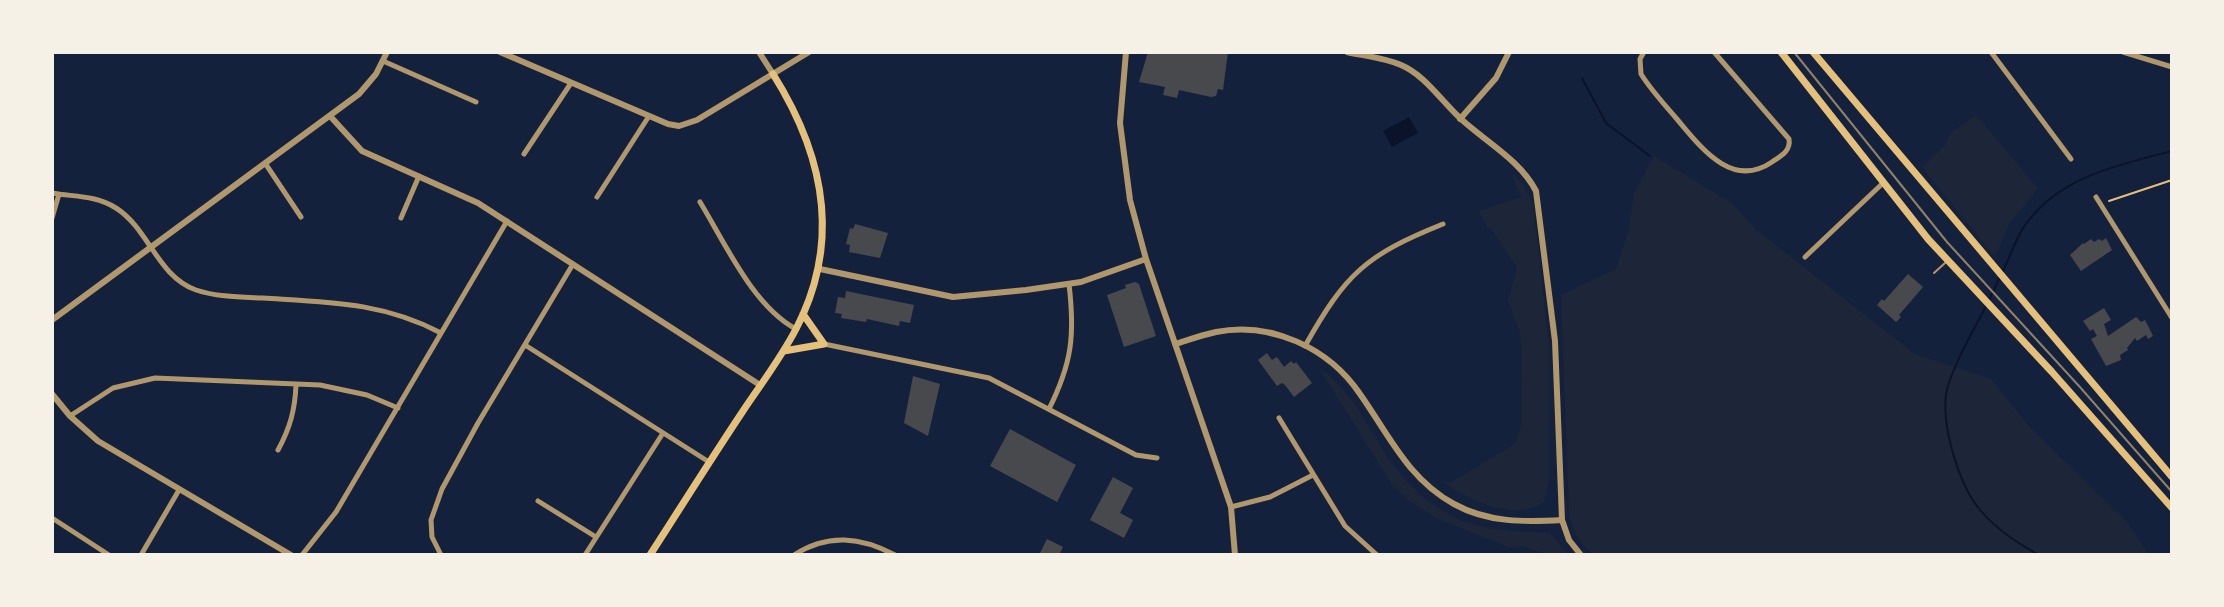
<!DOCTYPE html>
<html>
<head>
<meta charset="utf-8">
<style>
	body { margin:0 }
	#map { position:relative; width:2224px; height:607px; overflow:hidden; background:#14213d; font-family:Quicksand,sans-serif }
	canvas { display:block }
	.frame { position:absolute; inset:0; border:54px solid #f6f1e7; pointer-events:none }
</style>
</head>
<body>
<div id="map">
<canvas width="2224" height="607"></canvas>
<div class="frame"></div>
</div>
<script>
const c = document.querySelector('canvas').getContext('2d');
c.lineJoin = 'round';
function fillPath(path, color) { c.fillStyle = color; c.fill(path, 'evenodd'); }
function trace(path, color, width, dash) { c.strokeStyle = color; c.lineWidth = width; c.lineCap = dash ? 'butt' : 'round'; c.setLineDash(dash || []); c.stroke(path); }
fillPath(new Path2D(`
	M 1976,115 L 2038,188 L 2009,224 L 1995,257 L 1922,167 L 1945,146 L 1950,133 Z
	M 1654,156 L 1733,204 L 1755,229 L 1915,354 L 1991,379 L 2028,425 L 2127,522 L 2149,555 L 1594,555 C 1579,543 1572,530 1569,512 L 1561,295 L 1616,269 L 1628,232 L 1634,194 Z
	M 1512,174 L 1523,184 L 1533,205 L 1549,345 L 1549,480 L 1544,502 C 1513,523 1466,499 1440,480 L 1450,483 L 1515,444 L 1521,427 L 1522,356 L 1520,332 L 1508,301 L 1517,268 L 1491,228 L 1487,227 L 1479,211 L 1521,197 Z
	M 1319,368 C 1346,386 1360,412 1376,439 C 1401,482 1438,519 1488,528 C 1509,532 1529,531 1550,533 L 1568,555 L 1549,555 L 1523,546 L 1508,547 L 1436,518 L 1408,500 L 1393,486 Z`), '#1d2539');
fillPath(new Path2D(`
	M 1409,117 L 1418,133 L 1392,147 L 1383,131 Z`), '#0b132b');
trace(new Path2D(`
	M 1582,78 L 1606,123 L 1650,156
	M 2003,271 C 2011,255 2017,234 2028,221 C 2064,175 2119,165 2172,151
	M 1989,300 L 2000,277
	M 1986,306 C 1975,328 1949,372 1946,395 C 1942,426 1958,481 1977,506 C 1992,526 2017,543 2039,555`), '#0b132b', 2);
fillPath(new Path2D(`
	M 1148,52 L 1228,52 L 1223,90 L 1218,89 L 1216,96 L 1211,97 L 1179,90 L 1177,98 L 1163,95 L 1165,87 L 1139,82 Z
	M 855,224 L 888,233 L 880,258 L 849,252 L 850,245 L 846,244 L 850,228 L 853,229 Z
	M 2106,238 L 2112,250 L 2081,271 L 2070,255 L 2083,243 L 2084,244 L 2091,239 L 2094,242 L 2099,239 L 2102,241 Z
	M 1908,274 L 1923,287 L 1899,315 L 1901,317 L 1896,322 L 1877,305 L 1882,299 L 1884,301 Z
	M 1135,282 L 1139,284 L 1156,336 L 1124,347 L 1107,295 L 1126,288 L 1125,285 Z
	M 846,291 L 914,305 L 910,323 L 900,321 L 899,326 L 867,319 L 866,322 L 841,318 L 842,314 L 835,313 L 838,297 L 845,298 Z
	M 2104,308 L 2111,320 L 2104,324 L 2108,336 L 2136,317 L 2141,322 L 2145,320 L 2153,336 L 2148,339 L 2146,335 L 2137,341 L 2135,338 L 2127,348 L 2128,350 L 2120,355 L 2121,360 L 2106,366 L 2091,339 L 2097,336 L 2093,329 L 2090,331 L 2083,321 Z
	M 1267,353 L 1272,360 L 1277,357 L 1284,367 L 1291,361 L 1294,364 L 1296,362 L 1312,383 L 1294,397 L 1285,385 L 1282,383 L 1277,386 L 1258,360 Z
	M 913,376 L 940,384 L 928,436 L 904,423 Z
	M 1010,429 L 1076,465 L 1057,502 L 990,466 Z
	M 1113,477 L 1133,488 L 1120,513 L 1133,520 L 1124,538 L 1090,520 Z
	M 1047,539 L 1063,547 L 1060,553 L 1065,555 L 1039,555 Z`), '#48494c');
trace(new Path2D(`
	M 2109,201 L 2172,180`), '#e5c07b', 2);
trace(new Path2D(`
	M 1934,273 L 1945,263`), '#b1986c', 2);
trace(new Path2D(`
	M 1644,52 L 1640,59 L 1641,74 C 1651,90 1664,104 1676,118 C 1700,146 1731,190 1772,162 C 1781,156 1791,151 1789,139 L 1714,52
	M 1991,52 L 2071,159
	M 2123,52 L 2172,67
	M 383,61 L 476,102
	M 524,154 L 571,83
	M 265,163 L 301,217
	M 52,193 C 75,197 95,195 116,208 C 149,229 157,276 196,290 C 217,297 241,297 263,298 C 327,302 383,302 441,333
	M 597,197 L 649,116
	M 2096,197 L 2172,318
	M 700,202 C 725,243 753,306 796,329
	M 52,218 L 59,194
	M 401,218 L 419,176
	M 1805,257 L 1883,183
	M 824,344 L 989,378 L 1136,455 L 1157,458
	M 525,345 L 709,462
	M 1305,346 C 1346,273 1366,255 1443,224
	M 1049,409 C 1072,363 1075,335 1069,284
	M 70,416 L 113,388 L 155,378 L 320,385 L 367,395 L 398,408
	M 1279,418 L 1345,526 L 1377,555
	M 278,450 C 290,428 295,410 296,385
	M 538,501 L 596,537
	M 1231,507 L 1270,497 L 1313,475
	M 52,518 L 109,555
	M 141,555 L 179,490
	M 302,555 L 336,512 L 507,221
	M 441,555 L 432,537 L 431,520 L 442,489 L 478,423 L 573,264
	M 585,555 L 663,433
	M 794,555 C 828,533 861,537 895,555`), '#b1986c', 5);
trace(new Path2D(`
	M 500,52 L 668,124 L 679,126 L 697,120 L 809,52
	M 759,52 L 773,74
	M 1126,52 L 1120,123 L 1130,200 L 1146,259 L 1231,507 L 1235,555
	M 1347,52 C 1365,56 1385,58 1401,65 C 1425,75 1442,102 1461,119 C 1486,142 1520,160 1536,191 L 1555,341 L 1562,520 L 1569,540 L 1581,555
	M 330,116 L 362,151 L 478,203 L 760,385
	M 1460,119 L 1496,78 L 1509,52
	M 820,269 L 953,297 L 1026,290 L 1081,282 L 1146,259
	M 52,320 L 359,94 L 376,74 L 387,52
	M 1175,344 C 1188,340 1202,335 1216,332 C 1271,321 1329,348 1360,394 C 1389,435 1408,479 1454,504 C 1488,523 1525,522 1562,520
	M 52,394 L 70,416 L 98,441 L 291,555`), '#b1986c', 6);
trace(new Path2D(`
	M 803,314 L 824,344
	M 784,351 L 824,344
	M 650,555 C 681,507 711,459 743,411 C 761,384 781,358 796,329 C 842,241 824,155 773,74`), '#e5c07b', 7);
trace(new Path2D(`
	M 1781,52 L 1928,239 L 2052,372 L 2172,508
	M 1813,52 L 2172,477`), '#e5c07b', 7);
trace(new Path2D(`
	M 1794,52 L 1947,242 L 2079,386 L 2172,492`), '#918062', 2);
</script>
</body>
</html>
